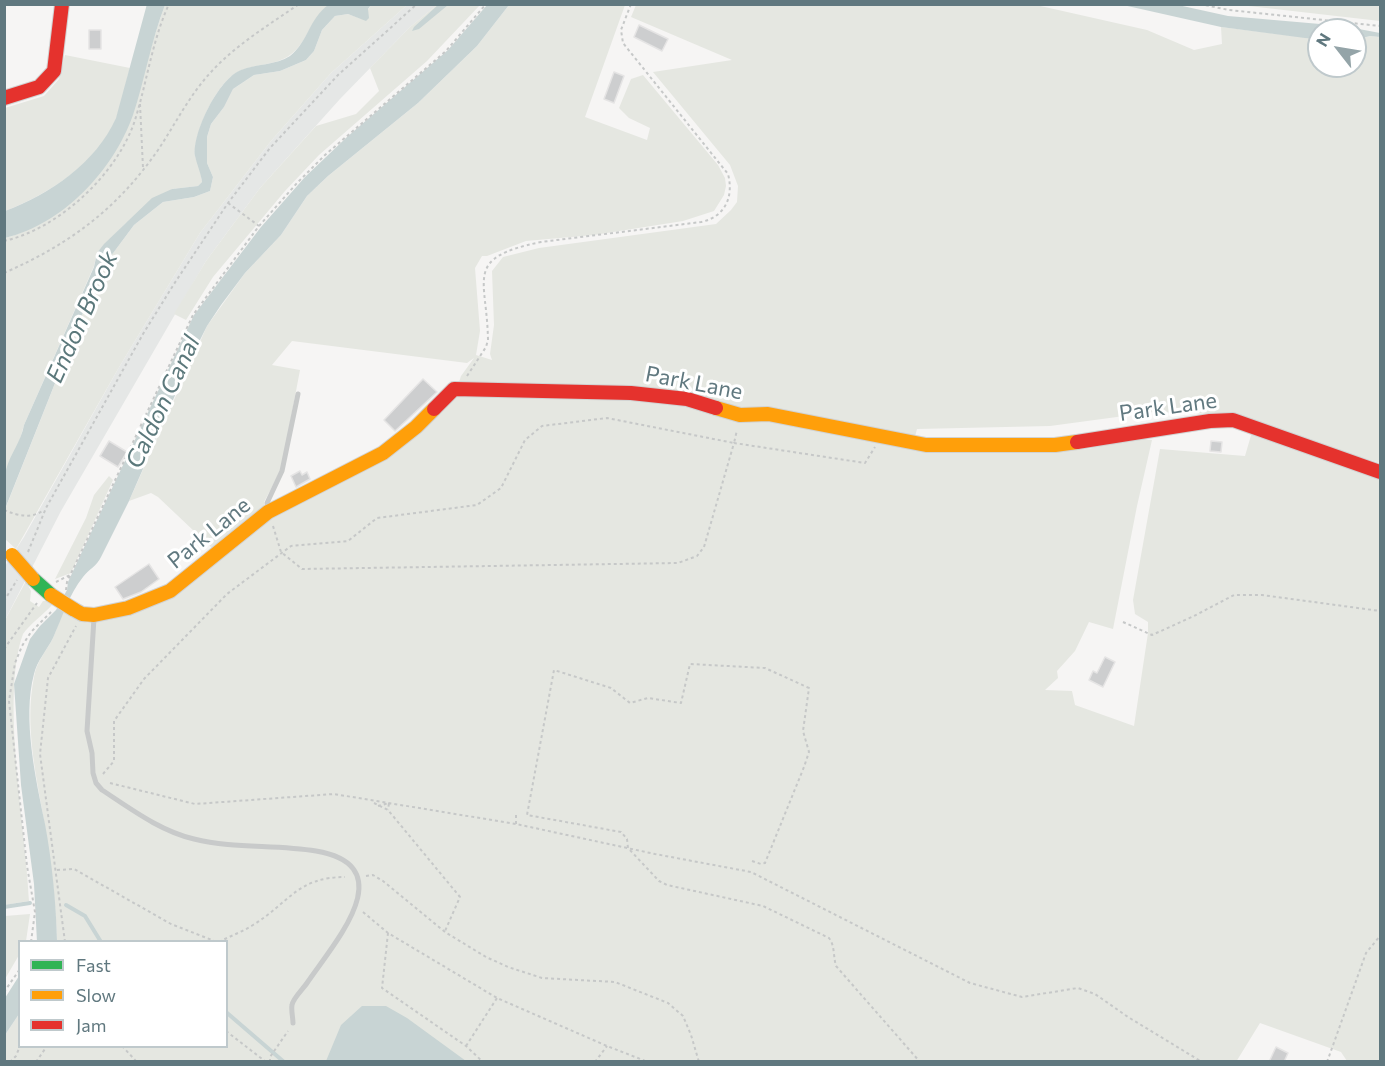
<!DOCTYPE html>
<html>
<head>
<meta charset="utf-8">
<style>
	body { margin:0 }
	#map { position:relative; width:1385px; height:1066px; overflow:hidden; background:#f6f5f4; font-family:Commissioner,sans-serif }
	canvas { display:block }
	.frame { position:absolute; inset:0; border:6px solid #60787f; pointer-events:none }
	.legend { position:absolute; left:18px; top:940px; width:210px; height:108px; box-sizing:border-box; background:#fff; border:2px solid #bfc9cc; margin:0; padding:8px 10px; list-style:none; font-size:18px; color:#60787f }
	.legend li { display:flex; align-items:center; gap:12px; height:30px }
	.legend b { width:30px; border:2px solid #bfc9cc }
	.north { position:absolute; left:1307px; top:18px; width:60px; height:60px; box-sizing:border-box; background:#fff; border:2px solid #bfc9cc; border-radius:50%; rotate:301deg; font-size:16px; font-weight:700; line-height:24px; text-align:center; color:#60787f }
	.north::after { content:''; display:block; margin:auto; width:21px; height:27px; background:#94a4a8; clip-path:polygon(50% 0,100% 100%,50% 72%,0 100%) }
</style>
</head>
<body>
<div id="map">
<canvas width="1385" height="1066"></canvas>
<div class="frame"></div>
<ul class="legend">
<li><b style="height:8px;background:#30b455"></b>Fast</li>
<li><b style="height:8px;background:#ff9f0a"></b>Slow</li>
<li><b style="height:8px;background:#e5322d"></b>Jam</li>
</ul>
<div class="north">N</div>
</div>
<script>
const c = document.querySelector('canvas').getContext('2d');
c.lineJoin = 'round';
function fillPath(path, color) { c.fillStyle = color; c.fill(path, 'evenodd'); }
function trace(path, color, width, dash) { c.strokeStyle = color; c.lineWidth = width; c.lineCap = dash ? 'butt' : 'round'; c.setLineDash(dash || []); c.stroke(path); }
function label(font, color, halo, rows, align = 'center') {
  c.font = font + ' Commissioner,sans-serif'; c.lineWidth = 6; c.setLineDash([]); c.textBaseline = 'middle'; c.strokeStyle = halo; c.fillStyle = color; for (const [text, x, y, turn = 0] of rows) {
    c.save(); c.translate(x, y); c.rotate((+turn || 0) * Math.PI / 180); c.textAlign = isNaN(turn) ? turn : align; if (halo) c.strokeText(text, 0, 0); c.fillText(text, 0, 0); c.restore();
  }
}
fillPath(new Path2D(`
	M 407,5 L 437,5 L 410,27 L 340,99 L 260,188 L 206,261 L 61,511 L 5,620 L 5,566 L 24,537 L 118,369 L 200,233 L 271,141 L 331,73 Z`), '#e5e7e6');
fillPath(new Path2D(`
	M 165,5 L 329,5 C 311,18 308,42 290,55 C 277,65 257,64 242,70 C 218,78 194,131 195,156 C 196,160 199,164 200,169 C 201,173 201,178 202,182 L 198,186 L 172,189 L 125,224 L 97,253 L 94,266 L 24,425 L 19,443 L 5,474 L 5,238 C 26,233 43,221 61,208 C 140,151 134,87 165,5 Z
	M 371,5 L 407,5 L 331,73 L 271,141 L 200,233 L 118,369 L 16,549 L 5,539 L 4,512 L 92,290 L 105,264 L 134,225 L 163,202 L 194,197 L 210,191 L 213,177 L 207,163 L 207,137 L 211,124 L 224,107 L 233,89 L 254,75 L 280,71 L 306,60 L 314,51 L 322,30 L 335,16 L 348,14 L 362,19 Z
	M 437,5 L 480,5 L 427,61 L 319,155 L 285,191 L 213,277 L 186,320 L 174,314 L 206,261 L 260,188 L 316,126 L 356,114 L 379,91 L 370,68 L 410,27 Z
	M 509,5 L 625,5 L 585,117 L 647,140 L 650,128 L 629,118 L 619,108 L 631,79 L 643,75 L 718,165 L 725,178 L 726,186 L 724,195 L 714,211 L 683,221 L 594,235 L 526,241 L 487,256 L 482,256 L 475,268 L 480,331 L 476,355 L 492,360 L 490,354 L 494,325 L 492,271 L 503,257 L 539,248 L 716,224 L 731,210 L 737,202 L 738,186 L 730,165 L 653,72 L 732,60 L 631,17 L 636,5 L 1036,5 L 1147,30 L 1194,50 L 1222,44 L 1221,27 L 1319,39 L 1319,66 L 1355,66 L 1355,40 L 1370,36 L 1380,37 L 1380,463 L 1219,414 L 1154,412 L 1050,426 L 917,429 L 912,448 L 958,453 L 1088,449 L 1132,438 L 1152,440 L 1137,506 L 1113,629 L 1089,622 L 1075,651 L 1057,671 L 1058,678 L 1045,690 L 1072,691 L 1075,705 L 1134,726 L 1148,633 L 1148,622 L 1135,614 L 1133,600 L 1160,449 L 1245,456 L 1252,432 L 1380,480 L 1380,1061 L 1347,1061 L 1341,1052 L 1260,1023 L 1236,1062 L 5,1062 L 5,1035 L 19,1014 L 20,1046 L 226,1046 L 226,942 L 57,941 C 56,903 51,865 45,827 C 37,778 24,727 34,677 C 36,663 46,651 52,640 C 57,630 59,620 64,610 L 80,620 L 88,623 L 172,594 L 214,550 L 158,497 L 151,493 L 129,501 L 207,326 L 245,273 L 281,235 L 307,196 L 328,176 L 418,103 L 477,46 ZM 292,341 L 467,363 L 474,358 L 461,376 L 456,391 L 385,456 L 264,511 L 264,502 L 281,470 L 300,370 L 272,365 Z
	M 1240,5 L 1380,5 L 1380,21 Z
	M 65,55 L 130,68 C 124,88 121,111 111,130 C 92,167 42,197 5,211 L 5,108 L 44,96 L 59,79 Z
	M 109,476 L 113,480 L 71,573 L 55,579 L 86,518 L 94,495 Z
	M 26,581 L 31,591 L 30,601 L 39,607 L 43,601 L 52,601 L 52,605 C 43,615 30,624 23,634 C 0,697 26,829 29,901 L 5,905 L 5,620 Z
	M 30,914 L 26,941 L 20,942 L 19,955 L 5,979 L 5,916 Z`), '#e5e7e1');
fillPath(new Path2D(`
	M 147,4 L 165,5 C 151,41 145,79 133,115 C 113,171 63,224 5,238 L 5,211 C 50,194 96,163 116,118 Z
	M 439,4 L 448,5 L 419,29 L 412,31 L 414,27 Z
	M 328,5 L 371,5 L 368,9 L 369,18 L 366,21 L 348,14 L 335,16 L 322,30 L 314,51 L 306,60 L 280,71 L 254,75 L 233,89 L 224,107 L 211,124 L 207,137 L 207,163 L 213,177 L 210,191 L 194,197 L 163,202 L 134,225 L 105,264 L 92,290 L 5,509 C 4,497 2,482 6,470 C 10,454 21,442 24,425 L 94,267 L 97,253 L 104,244 L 152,198 L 172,189 L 198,186 L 202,182 C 201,173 197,165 195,156 C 192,133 219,78 241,70 C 256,64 276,65 290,56 C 308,42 309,19 328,5 Z
	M 487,5 L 509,5 L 477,46 L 418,103 L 328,176 L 307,196 L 281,235 L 245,273 L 221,305 L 207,326 L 193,354 L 129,501 L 101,557 C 97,566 89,569 83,577 C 69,594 62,618 53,638 C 47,650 37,661 34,674 C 22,718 36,780 45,824 C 52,862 56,902 57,941 L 37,942 L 34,884 L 21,785 L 14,684 L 30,639 L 40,626 L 56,610 L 67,590 L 68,582 L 80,556 L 194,315 L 261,227 L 305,177 L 347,137 L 448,50 Z
	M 1123,5 L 1178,5 L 1228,16 L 1343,26 L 1380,33 L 1380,37 L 1370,36 L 1355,40 L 1355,30 L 1319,30 L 1319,39 L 1305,38 L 1221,27 Z
	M 19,976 L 19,1014 L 5,1035 L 5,998 Z
	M 362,1006 L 386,1006 L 407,1018 L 466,1061 L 326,1061 L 341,1025 Z`), '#c8d4d4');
trace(new Path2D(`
	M 66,905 L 85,916 L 101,942
	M 4,907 L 30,903
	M 226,1012 L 284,1062`), '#c8d4d4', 4);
const building = new Path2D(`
	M 639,25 L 668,39 L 662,51 L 634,37 Z
	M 89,30 L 101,30 L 101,49 L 89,49 Z
	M 614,72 L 624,76 L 614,103 L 604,99 Z
	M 423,379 L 437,392 L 395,431 L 384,420 Z
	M 109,441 L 127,452 L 118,467 L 100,456 Z
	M 1211,441 L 1222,442 L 1221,452 L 1210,451 Z
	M 300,471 L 302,475 L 307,472 L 310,479 L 296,487 L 291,476 Z
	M 149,564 L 159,579 L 141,592 L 123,599 L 115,587 Z
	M 1105,657 L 1115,662 L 1103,687 L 1089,680 L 1093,671 L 1097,673 Z
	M 1276,1047 L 1288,1053 L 1284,1062 L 1269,1062 Z`);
fillPath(building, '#cdcecf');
trace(building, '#e5e4e4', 1.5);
const fast = new Path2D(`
	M 33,579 L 51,595`);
const slow = new Path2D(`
	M 716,408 L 740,415 L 768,414 L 926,445 L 1055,445 L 1077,442
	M 73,609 L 82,614 L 94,615 L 128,608 L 170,591 L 268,512 L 383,453 L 416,427 L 434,409`);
const jam = new Path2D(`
	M 4,98 L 39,87 L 54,71 L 62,4
	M 434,409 L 454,389 L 631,393 L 687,399 L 716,408
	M 1077,442 L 1210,421 L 1233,420 L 1380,472`);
trace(fast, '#d1d2d2', 16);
trace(slow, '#d1d2d2', 16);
trace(jam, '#d1d2d2', 16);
trace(new Path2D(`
	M 1200,4 L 1229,10 L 1380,26
	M 140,104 L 143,168
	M 228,203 L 259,226
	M 4,241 C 59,229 118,173 135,120 C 147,82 152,41 169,4
	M 4,273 C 70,244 117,209 158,150 C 176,123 190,94 212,71 C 237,44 269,25 299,4
	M 467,376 L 486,347 L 488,340 C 487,277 463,258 541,242 L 701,222 C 725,217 734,197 728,174 L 623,43 L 621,30 L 631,4
	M 4,510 C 19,516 31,519 44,510
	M 273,526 L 281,552 L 302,569 L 678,563 L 697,556 L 704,547 L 734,443 L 865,463 L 875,447
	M 28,552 L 46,508 L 143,334 L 174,284 L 228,203 L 270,148 L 338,75 L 417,4
	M 56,582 L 70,575
	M 66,590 L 67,582 L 193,315 L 259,226 L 297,183 L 325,155 L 446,51 L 486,4
	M 4,601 L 17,580
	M 1123,622 L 1152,635 L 1194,616 L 1234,595 L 1262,595 L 1380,611
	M 4,649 L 37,603
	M 103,774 L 114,761 L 114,721 L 144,679 L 227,594 L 291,546 L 348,541 L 377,518 L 477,505 L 501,488 L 525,440 L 542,426 L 607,418 L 734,443 L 737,430
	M 110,783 L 195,804 L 334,794 L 516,824 L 655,854 L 751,872 L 970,983 L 1022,997 L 1078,988 L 1095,994 L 1128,1017 L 1202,1062
	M 374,803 L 388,810 L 460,897 L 445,931
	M 378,806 L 389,803 L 388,810
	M 516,815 L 516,824
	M 752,861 L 761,864 L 765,863 L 804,767 L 809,752 L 803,731 L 809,688 L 765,668 L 690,664 L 681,703 L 648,698 L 630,703 L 611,688 L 554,670 L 527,815 L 621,832 L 627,839 L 628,848 L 659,881 L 667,885 L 763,906 L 829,938 C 835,946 833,955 836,966 L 920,1062
	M 57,870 L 74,869 L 171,924 L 217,942
	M 366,876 L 373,875 L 383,881 L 445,932 L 486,957 L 508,967 L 542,978 L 615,982 L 668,1003 L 683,1016 L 691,1035 L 699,1062
	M 363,912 L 388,933 L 497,998 L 607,1046 L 648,1062
	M 388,933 L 382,988 L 466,1046 L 483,1062
	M 31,942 L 35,912 L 27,866 L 9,701 L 15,663 L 22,646 L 31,632 L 51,612
	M 65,942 L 40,754 L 48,678 L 76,626
	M 219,942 C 230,936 242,932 253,925 C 289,903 297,877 345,877
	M 4,992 L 20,969
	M 226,1031 L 266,1062
	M 122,1046 L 137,1062
	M 466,1046 L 497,998
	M 10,1062 L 16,1056 L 20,1046
	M 36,1062 L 47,1046
	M 270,1062 L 270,1057 L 288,1031
	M 595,1062 L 607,1046
	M 1327,1062 L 1366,953 L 1380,936`), '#c6c8c8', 2, [3, 3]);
trace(new Path2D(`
	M 268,510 L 267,503 L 282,471 L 298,394
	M 94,618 L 87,731 L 92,753 L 93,773 L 96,783 L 102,790 C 131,809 160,831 194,839 C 234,849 276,844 316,851 C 404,866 334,943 307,983 C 303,989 293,998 292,1005 C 291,1010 293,1018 293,1023`), '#c8caca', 5);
trace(fast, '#30b455', 14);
trace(slow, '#ff9f0a', 14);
trace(jam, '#e5322d', 14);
const slowBridge = new Path2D(`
	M 12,555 L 33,579
	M 51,595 L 73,609`);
trace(slowBridge, '#d1d2d2', 16, []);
trace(slowBridge, '#ff9f0a', 14);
label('22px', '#60787f', '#fff', [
	["Park Lane",694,383,11],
	["Park Lane",1168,407,-8],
	["Park Lane",209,533,-39]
]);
label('italic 24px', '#5b787b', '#fff', [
	["Endon Brook",82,317,-66],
	["Caldon Canal",163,402,-65]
]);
</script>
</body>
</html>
